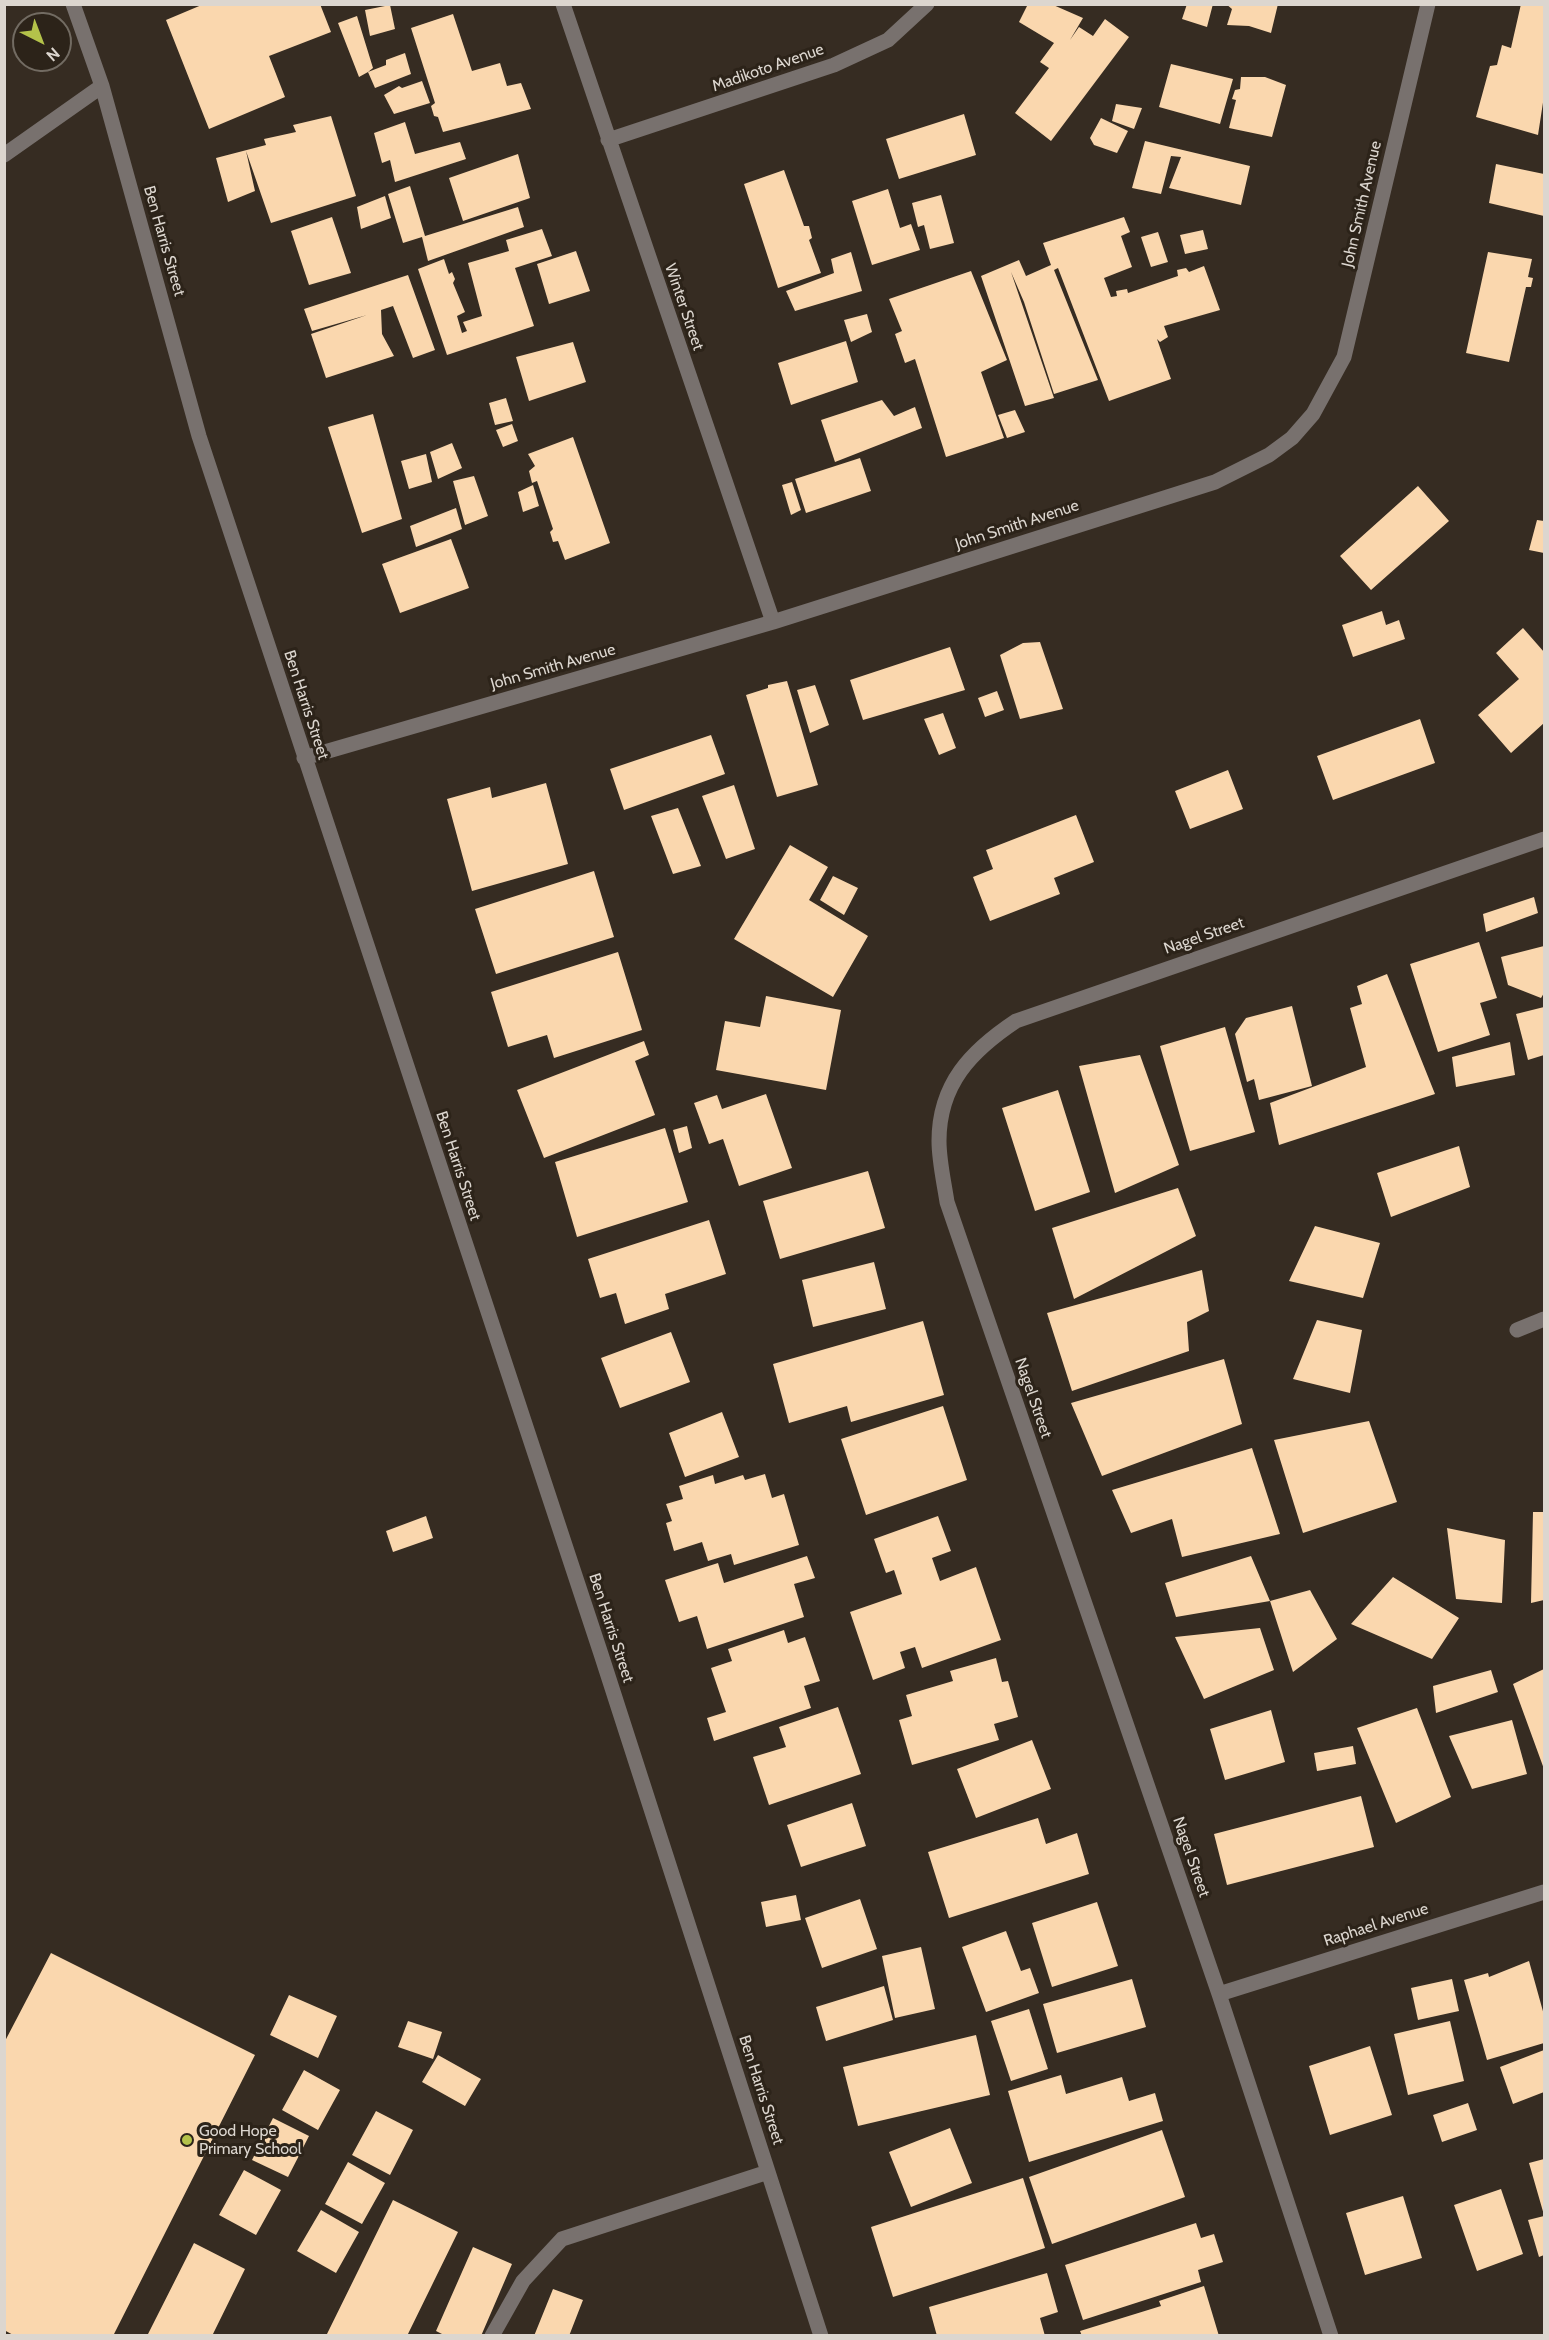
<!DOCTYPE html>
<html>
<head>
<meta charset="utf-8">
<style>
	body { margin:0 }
	#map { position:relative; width:1549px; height:2340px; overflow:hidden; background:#362c22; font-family:Cabin,sans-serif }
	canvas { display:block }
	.frame { position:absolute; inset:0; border:6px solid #dcd6cf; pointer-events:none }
	.north { position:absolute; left:12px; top:12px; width:60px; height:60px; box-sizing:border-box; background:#2c2319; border:2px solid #726b62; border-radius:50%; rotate:138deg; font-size:16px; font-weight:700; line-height:24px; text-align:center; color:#dcd6cf }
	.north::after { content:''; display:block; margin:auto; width:21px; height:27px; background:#b4c24a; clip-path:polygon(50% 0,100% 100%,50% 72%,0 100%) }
</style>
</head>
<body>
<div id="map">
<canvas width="1549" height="2340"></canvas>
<div class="frame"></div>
<div class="north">N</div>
</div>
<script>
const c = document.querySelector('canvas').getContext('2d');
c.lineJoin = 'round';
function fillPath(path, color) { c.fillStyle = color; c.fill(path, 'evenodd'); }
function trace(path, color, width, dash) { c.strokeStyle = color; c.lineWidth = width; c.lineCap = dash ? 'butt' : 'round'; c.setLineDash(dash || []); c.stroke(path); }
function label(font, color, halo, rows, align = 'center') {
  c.font = font + ' Cabin,sans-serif'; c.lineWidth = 6; c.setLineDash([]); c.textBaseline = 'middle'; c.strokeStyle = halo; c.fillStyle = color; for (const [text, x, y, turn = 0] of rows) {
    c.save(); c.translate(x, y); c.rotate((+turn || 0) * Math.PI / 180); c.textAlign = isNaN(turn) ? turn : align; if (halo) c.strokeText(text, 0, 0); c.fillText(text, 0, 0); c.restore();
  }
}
fillPath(new Path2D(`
	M 204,4 L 320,4 L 331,32 L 269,56 L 285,97 L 209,129 L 166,20 Z
	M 1028,4 L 1051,4 L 1083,18 L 1070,40 L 1079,27 L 1093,36 L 1105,19 L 1129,37 L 1051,141 L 1015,113 L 1049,68 L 1040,62 L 1054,43 L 1019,22 Z
	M 1187,4 L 1213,4 L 1207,27 L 1182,19 Z
	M 1226,4 L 1278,4 L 1271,33 L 1249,26 L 1227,25 L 1232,9 Z
	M 1521,4 L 1544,5 L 1544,96 L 1538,135 L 1476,117 L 1490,66 L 1497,65 L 1502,45 L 1511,48 Z
	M 390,5 L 395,29 L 370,36 L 365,10 Z
	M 453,14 L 472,71 L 500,63 L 507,86 L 521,83 L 531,109 L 443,132 L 438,117 L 434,116 L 431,106 L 435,103 L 411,28 Z
	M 357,16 L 373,68 L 368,72 L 386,65 L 386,60 L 405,53 L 411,74 L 375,88 L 368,72 L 359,77 L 338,23 Z
	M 1171,64 L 1233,79 L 1220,124 L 1159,107 Z
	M 1241,77 L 1265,77 L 1286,85 L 1272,137 L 1229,128 L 1236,100 L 1232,99 L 1235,90 L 1240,89 Z
	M 422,81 L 430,103 L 394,114 L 384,95 L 399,86 L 402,88 Z
	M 1116,104 L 1142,108 L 1134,129 L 1112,121 Z
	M 964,114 L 976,155 L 899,179 L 886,139 Z
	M 331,116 L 356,196 L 271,223 L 246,151 L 255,191 L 228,202 L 216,158 L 266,145 L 264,139 L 296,132 L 293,125 Z
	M 1101,118 L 1128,131 L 1117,153 L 1094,145 L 1090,138 Z
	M 405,122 L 415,154 L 460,142 L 466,159 L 395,182 L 390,160 L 382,163 L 374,133 Z
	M 1145,141 L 1250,166 L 1241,205 L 1169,188 L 1181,157 L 1171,156 L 1161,194 L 1132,188 Z
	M 518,154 L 530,198 L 463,221 L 449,178 Z
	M 1496,164 L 1544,174 L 1544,216 L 1489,203 Z
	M 784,170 L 804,226 L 809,226 L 812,238 L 809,240 L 821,273 L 778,288 L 744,184 Z
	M 410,186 L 425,236 L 518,207 L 524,227 L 428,261 L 422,237 L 403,243 L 388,194 Z
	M 888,189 L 900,228 L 911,224 L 920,250 L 872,265 L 852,201 Z
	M 941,195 L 954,243 L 930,249 L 924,225 L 918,227 L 912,203 Z
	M 385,196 L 391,218 L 361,229 L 357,207 Z
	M 332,217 L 351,273 L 309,285 L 291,231 Z
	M 1124,217 L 1130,232 L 1121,236 L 1132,267 L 1104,278 L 1111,297 L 1117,296 L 1116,291 L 1127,289 L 1128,293 L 1178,276 L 1177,270 L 1186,268 L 1189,272 L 1204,266 L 1220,310 L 1164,326 L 1168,337 L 1160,342 L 1157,339 L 1171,379 L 1109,401 L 1058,268 L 1054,270 L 1098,380 L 1054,394 L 1024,302 L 1011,272 L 1054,398 L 1025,406 L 981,276 L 1019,260 L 1026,276 L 1051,265 L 1043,243 Z
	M 542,229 L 552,256 L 515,268 L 534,326 L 447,355 L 418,269 L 444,259 L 449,274 L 452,272 L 455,279 L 453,283 L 465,312 L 457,316 L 462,333 L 467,331 L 463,322 L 482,316 L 468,263 L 509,251 L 506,240 Z
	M 1203,230 L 1208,249 L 1185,254 L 1180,235 Z
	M 1158,232 L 1168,262 L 1151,267 L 1141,237 Z
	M 576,251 L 590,291 L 549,304 L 537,264 Z
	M 851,252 L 862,291 L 795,311 L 786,291 L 834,273 L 831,259 Z
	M 1488,252 L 1532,259 L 1528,277 L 1533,278 L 1531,287 L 1526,287 L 1509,362 L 1466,353 Z
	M 971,271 L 1007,360 L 981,372 L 1004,438 L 946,457 L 915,359 L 905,363 L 895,334 L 902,331 L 889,299 Z
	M 408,275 L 435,350 L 413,358 L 393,306 L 381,310 L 382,334 L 394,356 L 326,378 L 311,334 L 367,315 L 312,331 L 304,309 Z
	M 867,314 L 872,332 L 851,342 L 844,320 Z
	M 846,341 L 858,382 L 791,405 L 778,363 Z
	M 573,342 L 586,382 L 529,401 L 516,357 Z
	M 506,398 L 513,421 L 495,425 L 489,403 Z
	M 882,400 L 894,416 L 915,407 L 922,428 L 835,462 L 821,420 Z
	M 1015,410 L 1025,432 L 1007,438 L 998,415 Z
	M 373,414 L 402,519 L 362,533 L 328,427 Z
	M 512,424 L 518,441 L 503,447 L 496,430 Z
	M 573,437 L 610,543 L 565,560 L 558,541 L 553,542 L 550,532 L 553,529 L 537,481 L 532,483 L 529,471 L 535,466 L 528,454 Z
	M 452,443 L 462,468 L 438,479 L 430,452 Z
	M 426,454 L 432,482 L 409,489 L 401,461 Z
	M 860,458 L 871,491 L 806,513 L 795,479 Z
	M 474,476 L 488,516 L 465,525 L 453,481 Z
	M 792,482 L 801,510 L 791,515 L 782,485 Z
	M 533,485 L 539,506 L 523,512 L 518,492 Z
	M 1418,486 L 1449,521 L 1371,590 L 1340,556 Z
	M 456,508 L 462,529 L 416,547 L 410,526 Z
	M 1537,520 L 1544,521 L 1544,553 L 1529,550 Z
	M 451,539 L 469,588 L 400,613 L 382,564 Z
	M 1382,611 L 1386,625 L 1399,620 L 1405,639 L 1353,657 L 1342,625 Z
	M 1523,628 L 1544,652 L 1544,723 L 1511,753 L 1478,715 L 1519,679 L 1496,653 Z
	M 1040,642 L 1063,709 L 1020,719 L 1000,655 L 1023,643 Z
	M 950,647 L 965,690 L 863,720 L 850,680 Z
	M 787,681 L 818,785 L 777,797 L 746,695 L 768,688 L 768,685 Z
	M 815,685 L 829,725 L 810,733 L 797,690 Z
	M 997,691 L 1004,710 L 985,717 L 978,698 Z
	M 943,713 L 956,748 L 939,755 L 924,719 Z
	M 1420,719 L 1435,763 L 1333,800 L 1317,756 Z
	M 711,735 L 725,774 L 624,810 L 610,769 Z
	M 1228,770 L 1243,809 L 1190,829 L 1175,791 Z
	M 546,783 L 568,864 L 472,891 L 447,799 L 490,787 L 492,798 Z
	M 734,785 L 755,849 L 726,859 L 702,796 Z
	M 678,808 L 701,866 L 673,874 L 651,816 Z
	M 1076,815 L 1094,862 L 1054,878 L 1060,894 L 990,921 L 973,877 L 993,869 L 986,850 Z
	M 790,845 L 828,867 L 809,900 L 868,936 L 833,997 L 734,939 Z
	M 594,871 L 614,937 L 496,974 L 475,909 Z
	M 833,876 L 858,888 L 844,915 L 820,900 Z
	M 1534,897 L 1538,913 L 1486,932 L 1483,914 Z
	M 1479,942 L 1497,998 L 1480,1003 L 1490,1035 L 1438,1052 L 1410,964 Z
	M 1544,946 L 1544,993 L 1541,998 L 1508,985 L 1501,957 Z
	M 618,952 L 642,1030 L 554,1058 L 547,1035 L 508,1047 L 491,992 Z
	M 1387,974 L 1435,1094 L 1279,1145 L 1270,1103 L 1366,1067 L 1350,1008 L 1362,1004 L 1357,986 Z
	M 766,996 L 841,1010 L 826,1090 L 716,1070 L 725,1021 L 760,1027 Z
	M 1292,1006 L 1312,1086 L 1259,1100 L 1254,1079 L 1247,1082 L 1235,1034 L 1246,1018 Z
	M 1544,1007 L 1544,1055 L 1528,1060 L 1516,1014 Z
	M 1225,1027 L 1255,1132 L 1190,1151 L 1160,1046 Z
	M 644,1041 L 649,1055 L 635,1061 L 655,1115 L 544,1158 L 517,1090 Z
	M 1510,1042 L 1515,1075 L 1456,1087 L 1452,1057 Z
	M 1140,1055 L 1179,1165 L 1115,1193 L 1079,1066 Z
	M 1058,1090 L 1090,1192 L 1035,1211 L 1002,1108 Z
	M 766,1094 L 792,1168 L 739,1186 L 723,1139 L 709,1144 L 694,1103 L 717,1095 L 722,1109 Z
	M 687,1126 L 692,1148 L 679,1153 L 673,1130 Z
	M 665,1128 L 688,1202 L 577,1237 L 555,1162 Z
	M 1459,1146 L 1470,1187 L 1391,1217 L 1377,1173 Z
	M 868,1171 L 885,1228 L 780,1259 L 763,1201 Z
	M 1178,1188 L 1196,1236 L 1074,1299 L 1052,1228 Z
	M 709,1220 L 726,1274 L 665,1294 L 669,1309 L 625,1324 L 616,1293 L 600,1298 L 588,1259 Z
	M 1315,1226 L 1380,1243 L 1363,1298 L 1289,1281 Z
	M 874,1262 L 886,1309 L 813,1327 L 802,1280 Z
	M 1202,1270 L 1209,1311 L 1187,1322 L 1189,1351 L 1072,1391 L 1047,1313 Z
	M 1317,1320 L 1362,1330 L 1350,1393 L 1293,1379 Z
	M 923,1321 L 944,1395 L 851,1422 L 847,1406 L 789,1423 L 773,1364 Z
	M 671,1332 L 690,1382 L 620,1408 L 601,1358 Z
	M 1224,1359 L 1242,1424 L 1102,1476 L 1071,1403 Z
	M 943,1406 L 967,1480 L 866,1515 L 841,1439 Z
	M 722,1412 L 739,1457 L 685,1477 L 669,1433 Z
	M 1369,1421 L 1397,1502 L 1303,1533 L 1274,1440 Z
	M 1252,1448 L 1280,1534 L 1182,1557 L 1172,1519 L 1131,1533 L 1112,1490 Z
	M 765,1474 L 772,1498 L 784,1494 L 799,1545 L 734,1565 L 731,1554 L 708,1561 L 702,1542 L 674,1551 L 666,1523 L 672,1521 L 666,1504 L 683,1499 L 679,1486 L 713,1475 L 715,1484 L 743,1475 L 745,1480 Z
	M 1533,1512 L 1544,1512 L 1544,1600 L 1531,1603 Z
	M 426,1516 L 433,1538 L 393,1552 L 386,1531 Z
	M 938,1516 L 951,1551 L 932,1558 L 940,1581 L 976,1567 L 1001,1640 L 922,1668 L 915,1647 L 900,1652 L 905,1668 L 873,1680 L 850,1612 L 902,1594 L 894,1570 L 886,1573 L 874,1539 Z
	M 1447,1528 L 1505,1540 L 1502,1603 L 1456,1599 Z
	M 807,1556 L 815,1578 L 794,1584 L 804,1617 L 707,1649 L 697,1616 L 679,1622 L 665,1580 L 718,1563 L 724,1583 Z
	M 1251,1556 L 1270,1601 L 1176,1617 L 1165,1583 Z
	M 1393,1577 L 1459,1618 L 1432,1659 L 1351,1624 Z
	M 1310,1590 L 1337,1639 L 1293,1672 L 1270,1601 Z
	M 1260,1628 L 1274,1670 L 1204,1699 L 1175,1637 Z
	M 784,1630 L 788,1643 L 805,1637 L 820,1681 L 804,1686 L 811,1708 L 714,1741 L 707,1718 L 726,1712 L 711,1668 L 732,1661 L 728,1649 Z
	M 996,1658 L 1002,1682 L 1008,1681 L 1018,1717 L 994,1724 L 999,1740 L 912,1765 L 899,1720 L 912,1716 L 906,1695 L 953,1681 L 950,1671 Z
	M 1544,1669 L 1544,1769 L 1513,1684 Z
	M 1491,1670 L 1498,1692 L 1436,1713 L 1433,1686 Z
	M 838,1707 L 861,1774 L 769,1805 L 753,1757 L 786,1747 L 779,1727 Z
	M 1417,1708 L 1451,1797 L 1396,1823 L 1357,1728 Z
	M 1271,1710 L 1285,1762 L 1225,1780 L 1210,1729 Z
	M 1512,1720 L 1527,1774 L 1472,1789 L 1449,1736 Z
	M 1032,1740 L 1051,1789 L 976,1818 L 957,1769 Z
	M 1353,1746 L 1356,1764 L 1317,1771 L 1314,1753 Z
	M 1361,1796 L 1374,1847 L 1227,1885 L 1214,1834 Z
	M 852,1803 L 866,1846 L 801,1867 L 787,1825 Z
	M 1038,1818 L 1046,1844 L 1077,1833 L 1089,1874 L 949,1918 L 928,1852 Z
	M 796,1895 L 801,1920 L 766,1927 L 761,1902 Z
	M 860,1899 L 877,1949 L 822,1968 L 805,1918 Z
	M 1097,1902 L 1118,1966 L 1052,1987 L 1032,1923 Z
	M 1006,1931 L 1021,1971 L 1030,1968 L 1039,1993 L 986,2012 L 962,1947 Z
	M 921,1947 L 935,2009 L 895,2018 L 882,1956 Z
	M 51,1953 L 255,2055 L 113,2336 L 15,2336 L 4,2330 L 4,2043 Z
	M 1529,1961 L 1544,2015 L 1544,2043 L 1487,2060 L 1464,1980 L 1488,1973 L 1489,1977 Z
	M 1132,1979 L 1146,2027 L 1057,2053 L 1043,2004 Z
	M 1452,1979 L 1459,2011 L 1418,2020 L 1411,1988 Z
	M 884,1986 L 893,2020 L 826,2041 L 816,2007 Z
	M 289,1995 L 337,2016 L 318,2058 L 270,2035 Z
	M 1029,2009 L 1048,2069 L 1011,2081 L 991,2021 Z
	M 408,2021 L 442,2032 L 433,2059 L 398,2047 Z
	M 1450,2021 L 1464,2081 L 1408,2095 L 1394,2034 Z
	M 976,2035 L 990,2095 L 858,2126 L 843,2067 Z
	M 1370,2046 L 1392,2115 L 1330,2135 L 1309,2066 Z
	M 1544,2050 L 1544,2092 L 1513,2104 L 1500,2067 Z
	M 438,2055 L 481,2079 L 465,2106 L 422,2082 Z
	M 304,2070 L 340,2090 L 318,2130 L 282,2110 Z
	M 1061,2075 L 1066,2094 L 1122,2077 L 1129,2101 L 1155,2093 L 1163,2121 L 1029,2162 L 1008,2091 Z
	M 1468,2103 L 1477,2130 L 1442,2142 L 1433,2115 Z
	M 376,2111 L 413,2130 L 390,2175 L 352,2155 Z
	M 273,2118 L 309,2136 L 288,2177 L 252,2160 Z
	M 950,2128 L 972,2183 L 911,2207 L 889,2152 Z
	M 1162,2130 L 1185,2197 L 1052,2244 L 1029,2177 Z
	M 1544,2159 L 1544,2215 L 1529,2163 Z
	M 348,2162 L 385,2183 L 362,2224 L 325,2204 Z
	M 244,2170 L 281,2190 L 256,2235 L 219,2215 Z
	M 1023,2178 L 1045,2248 L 893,2297 L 871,2227 Z
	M 1501,2189 L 1523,2254 L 1477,2271 L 1454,2205 Z
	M 1403,2196 L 1422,2258 L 1365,2275 L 1346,2213 Z
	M 393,2200 L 458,2232 L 407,2336 L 326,2336 Z
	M 321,2210 L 359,2232 L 336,2273 L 297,2251 Z
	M 1544,2216 L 1544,2255 L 1539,2257 L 1528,2220 Z
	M 1196,2223 L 1201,2238 L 1214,2234 L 1223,2262 L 1198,2270 L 1201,2282 L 1083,2320 L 1065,2265 Z
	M 194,2243 L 245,2269 L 212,2336 L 147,2336 Z
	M 473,2247 L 512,2264 L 481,2336 L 446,2336 L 436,2331 Z
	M 1047,2273 L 1058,2312 L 1040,2318 L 1045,2336 L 937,2336 L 929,2307 Z
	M 1204,2286 L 1219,2336 L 1082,2336 L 1080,2331 L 1161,2306 L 1159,2301 Z
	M 553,2289 L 583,2300 L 569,2336 L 534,2336 Z`), '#fad7ae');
trace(new Path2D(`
	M 73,4 L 102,86 L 199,436 L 601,1654 L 821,2336
	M 563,4 L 773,622
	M 608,140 L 834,65 L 888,40 L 927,4
	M 4,155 L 102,86
	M 304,758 L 773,622 L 1215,482 L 1269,455 L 1292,438 L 1313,414 L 1344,357 L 1428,4
	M 1517,1330 L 1544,1319
	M 1219,1994 L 1544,1892
	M 492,2336 L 523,2281 L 562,2239 L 768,2172
	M 1331,2336 L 1219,1994 L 947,1202 C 944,1182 939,1161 939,1141 C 939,1084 971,1051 1016,1021 L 1544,839`), '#78716e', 15);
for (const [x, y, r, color] of [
	[187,2140,6,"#b4c24a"]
]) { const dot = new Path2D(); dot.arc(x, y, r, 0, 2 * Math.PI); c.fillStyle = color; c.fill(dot); trace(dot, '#2c2319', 2); }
label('16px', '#dcd6cf', '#2c2319', [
	["Madikoto Avenue",768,68,-19],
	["John Smith Avenue",1362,204,-77],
	["Ben Harris Street",164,241,74],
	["Winter Street",684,307,71],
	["John Smith Avenue",1017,525,-18],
	["John Smith Avenue",553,667,-16],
	["Ben Harris Street",306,705,72],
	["Nagel Street",1204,936,-19],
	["Ben Harris Street",458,1166,72],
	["Nagel Street",1033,1398,71],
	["Ben Harris Street",611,1628,72],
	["Nagel Street",1191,1857,71],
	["Raphael Avenue",1376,1925,-18],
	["Ben Harris Street",761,2090,72]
]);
label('16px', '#dcd6cf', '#2c2319', [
	["Good Hope",199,2131],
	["Primary School",199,2149]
], 'left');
</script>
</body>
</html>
